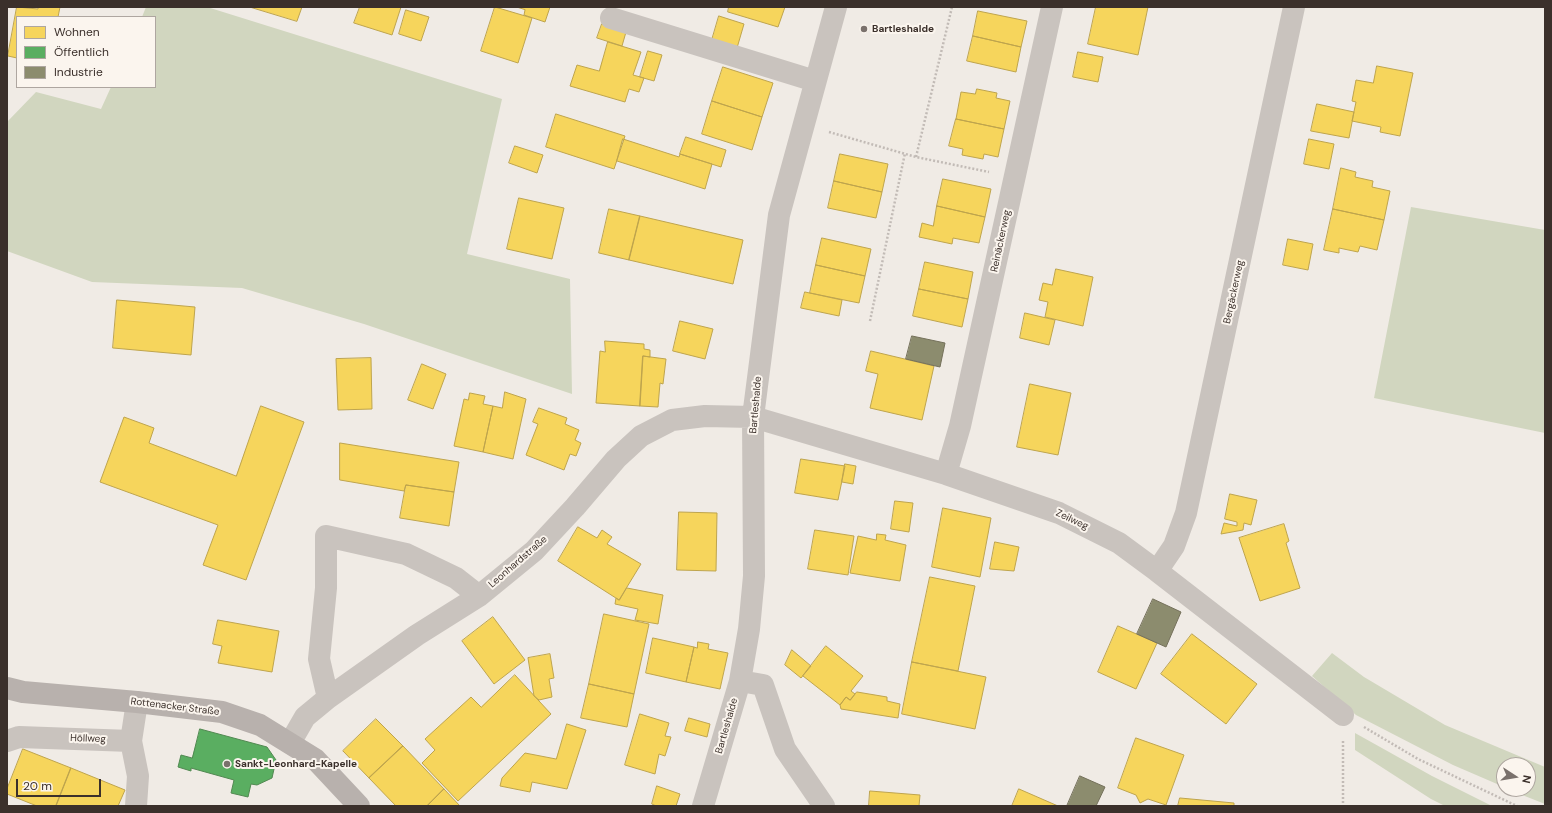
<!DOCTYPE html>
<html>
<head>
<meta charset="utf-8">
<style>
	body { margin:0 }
	#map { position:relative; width:1552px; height:813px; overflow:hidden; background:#f0ebe5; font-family:"DM Sans",sans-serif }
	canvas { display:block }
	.frame { position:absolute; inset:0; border:8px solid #3b302b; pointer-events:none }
	.legend { position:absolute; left:16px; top:16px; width:140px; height:72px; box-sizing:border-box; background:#fbf5ee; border:1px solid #aea6a0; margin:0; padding:5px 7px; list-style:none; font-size:12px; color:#3b302b }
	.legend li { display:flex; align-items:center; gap:8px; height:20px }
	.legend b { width:20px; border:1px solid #aea6a0 }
	.north { position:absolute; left:1496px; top:757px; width:40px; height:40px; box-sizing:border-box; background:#fbf5ee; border:1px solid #aea6a0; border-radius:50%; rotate:102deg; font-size:11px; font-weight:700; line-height:16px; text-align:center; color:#3b302b }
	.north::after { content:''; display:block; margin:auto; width:14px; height:18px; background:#7a716c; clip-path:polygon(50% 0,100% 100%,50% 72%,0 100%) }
	.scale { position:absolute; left:16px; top:779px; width:85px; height:18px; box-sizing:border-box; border:2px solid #3b302b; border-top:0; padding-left:5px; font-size:12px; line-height:14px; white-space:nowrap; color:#3b302b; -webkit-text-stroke:3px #fbf5ee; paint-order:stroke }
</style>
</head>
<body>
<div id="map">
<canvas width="1552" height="813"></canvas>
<div class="frame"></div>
<ul class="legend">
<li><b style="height:11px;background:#f6d55c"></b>Wohnen</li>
<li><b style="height:11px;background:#5aae61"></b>Öffentlich</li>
<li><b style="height:11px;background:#8c8c6e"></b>Industrie</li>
</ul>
<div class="north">N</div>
<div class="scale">20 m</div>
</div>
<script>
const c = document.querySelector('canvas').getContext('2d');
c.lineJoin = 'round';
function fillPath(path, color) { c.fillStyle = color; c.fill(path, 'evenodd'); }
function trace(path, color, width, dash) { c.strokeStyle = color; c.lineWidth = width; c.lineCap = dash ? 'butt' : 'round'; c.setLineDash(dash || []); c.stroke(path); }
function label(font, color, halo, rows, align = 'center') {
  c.font = font + ' "DM Sans",sans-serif'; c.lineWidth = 4; c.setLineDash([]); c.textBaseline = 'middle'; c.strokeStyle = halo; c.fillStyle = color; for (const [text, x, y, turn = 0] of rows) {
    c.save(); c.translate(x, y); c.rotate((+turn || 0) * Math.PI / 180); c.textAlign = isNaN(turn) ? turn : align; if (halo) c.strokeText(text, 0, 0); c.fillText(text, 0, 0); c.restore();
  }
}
fillPath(new Path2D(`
	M 146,7 L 207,7 L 502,99 L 467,254 L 570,279 L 572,394 L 364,324 L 242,288 L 92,282 L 7,251 L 7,122 L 36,92 L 101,109 L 111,87 L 155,87 L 155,17 L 142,17 Z
	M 1411,207 L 1545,230 L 1545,433 L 1374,398 Z
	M 1332,653 L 1364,677 L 1445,725 L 1545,767 L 1545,804 L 1507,789 L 1528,789 L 1528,765 L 1504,765 L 1504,787 L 1453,765 L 1356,715 L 1312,676 Z
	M 1355,733 L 1432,776 L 1492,806 L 1445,806 L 1431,799 L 1355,750 Z`), '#d1d6bf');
const homes = new Path2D(`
	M 17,7 L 38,9 L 38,7 L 60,7 L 58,17 L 17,17 L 17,58 L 8,56 Z
	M 250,7 L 302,7 L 297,21 Z
	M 360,7 L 401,7 L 392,35 L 354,23 Z
	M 495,7 L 532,18 L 518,63 L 481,51 Z
	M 517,7 L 550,7 L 545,22 L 524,15 L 525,10 Z
	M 729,7 L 785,7 L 778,27 L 728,12 Z
	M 1096,7 L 1148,7 L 1138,55 L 1088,44 Z
	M 406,10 L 429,17 L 421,41 L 399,34 Z
	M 978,11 L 1027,21 L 1021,47 L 973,36 Z
	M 719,16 L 744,24 L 737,48 L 712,40 Z
	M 602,24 L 626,32 L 622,46 L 597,38 Z
	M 973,36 L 1021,47 L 1016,72 L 967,61 Z
	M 608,42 L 641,52 L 633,75 L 644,78 L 639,92 L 629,89 L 625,102 L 570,86 L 577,65 L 599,71 Z
	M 648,51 L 662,55 L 654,81 L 640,77 Z
	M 1078,52 L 1103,57 L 1098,82 L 1073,77 Z
	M 1377,66 L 1413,73 L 1400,136 L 1380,132 L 1381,127 L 1352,121 L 1356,102 L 1352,101 L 1356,80 L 1373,83 Z
	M 723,67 L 773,83 L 762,117 L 712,101 Z
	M 977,89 L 997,93 L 996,98 L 1010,101 L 1004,129 L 956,119 L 961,92 L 975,94 Z
	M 712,101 L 762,117 L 752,150 L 702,134 Z
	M 1317,104 L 1354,112 L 1349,138 L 1311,131 Z
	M 556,114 L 625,136 L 614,169 L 546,147 Z
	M 956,119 L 1004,129 L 998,157 L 984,154 L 983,159 L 962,155 L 963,149 L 949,146 Z
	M 686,137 L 726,150 L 721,167 L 680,154 Z
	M 623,139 L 679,157 L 680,154 L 712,164 L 705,189 L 617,161 Z
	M 1309,139 L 1334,144 L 1329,169 L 1304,164 Z
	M 515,146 L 543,155 L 537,173 L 509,163 Z
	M 840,154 L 888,164 L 882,192 L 834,181 Z
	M 1341,168 L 1356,172 L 1355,177 L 1373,181 L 1372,187 L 1390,191 L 1384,220 L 1333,209 Z
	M 943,179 L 991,189 L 985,217 L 937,206 Z
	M 834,181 L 882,192 L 876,218 L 828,208 Z
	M 519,198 L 564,208 L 552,259 L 507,249 Z
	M 937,206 L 985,217 L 979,243 L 953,238 L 952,244 L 919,237 L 922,223 L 933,226 Z
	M 609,209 L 640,216 L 629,260 L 599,253 Z
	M 1333,209 L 1384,220 L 1377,250 L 1360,246 L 1358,252 L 1339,248 L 1339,253 L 1324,250 Z
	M 640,216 L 743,240 L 733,284 L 629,260 Z
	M 822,238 L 871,249 L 865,276 L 816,265 Z
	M 1288,239 L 1313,244 L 1308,270 L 1283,265 Z
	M 925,262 L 973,272 L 968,299 L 919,289 Z
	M 816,265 L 865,276 L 859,303 L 810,293 Z
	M 1056,269 L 1093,277 L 1083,326 L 1045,317 L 1048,302 L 1039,300 L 1043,283 L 1052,285 Z
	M 919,289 L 968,299 L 962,327 L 913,316 Z
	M 805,292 L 842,300 L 839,316 L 801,308 Z
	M 117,300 L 195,307 L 191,355 L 113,348 Z
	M 1025,313 L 1055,320 L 1049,345 L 1020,338 Z
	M 680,321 L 713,329 L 705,359 L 673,351 Z
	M 605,341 L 644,344 L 644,349 L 650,350 L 650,357 L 643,356 L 640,406 L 596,403 L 600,351 L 605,352 Z
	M 871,351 L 934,366 L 922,420 L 870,408 L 878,374 L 866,371 Z
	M 643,356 L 666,359 L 663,384 L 660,383 L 658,407 L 640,406 Z
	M 371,358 L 372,409 L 338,410 L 336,359 Z
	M 422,364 L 446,374 L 433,409 L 408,400 Z
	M 1030,384 L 1071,393 L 1058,455 L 1017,447 Z
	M 505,392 L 526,399 L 513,459 L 483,452 L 493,406 L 502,408 Z
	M 470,393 L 485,396 L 483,404 L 493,406 L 483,452 L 454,446 L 464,399 L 468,400 Z
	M 261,406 L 304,422 L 246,580 L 203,565 L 218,525 L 100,482 L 124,417 L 154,428 L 149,443 L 236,476 Z
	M 539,408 L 567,418 L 565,424 L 579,430 L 575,440 L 581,443 L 576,456 L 570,454 L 564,470 L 526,455 L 538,424 L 533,422 Z
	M 340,443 L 459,462 L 454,492 L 406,485 L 404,491 L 340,480 Z
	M 801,459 L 845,466 L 838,500 L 795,493 Z
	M 845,464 L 856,466 L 853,484 L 842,482 Z
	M 406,485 L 454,492 L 449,526 L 400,518 Z
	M 1230,494 L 1257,500 L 1251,525 L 1244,523 L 1243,530 L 1221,534 L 1224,523 L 1237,526 L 1237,522 L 1225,519 Z
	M 895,501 L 913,503 L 909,532 L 891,529 Z
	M 943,508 L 991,518 L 980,577 L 932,567 Z
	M 679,512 L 717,513 L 716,571 L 677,570 Z
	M 1284,524 L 1289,541 L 1286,543 L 1300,588 L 1260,601 L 1239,538 Z
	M 578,527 L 597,538 L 602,530 L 612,537 L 607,544 L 641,564 L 619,600 L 558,561 Z
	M 815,530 L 854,536 L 848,575 L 808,569 Z
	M 877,534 L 886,535 L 885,540 L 906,545 L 900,581 L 850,573 L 858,536 L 876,540 Z
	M 995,542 L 1019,547 L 1014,571 L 990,569 Z
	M 930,577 L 975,586 L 958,671 L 912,662 Z
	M 627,588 L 663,595 L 658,624 L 635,620 L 638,609 L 615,604 L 616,598 L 619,600 Z
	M 604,614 L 649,624 L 634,694 L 589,684 Z
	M 493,617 L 525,660 L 494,684 L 462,641 Z
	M 218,620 L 279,631 L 272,672 L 218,663 L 222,646 L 213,644 Z
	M 1118,626 L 1157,643 L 1136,689 L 1098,672 Z
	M 1192,634 L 1257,684 L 1226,724 L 1161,674 Z
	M 653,638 L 694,647 L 686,682 L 646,673 Z
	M 698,642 L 709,644 L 708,649 L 728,653 L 720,689 L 686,682 L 694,647 L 697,648 Z
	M 826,646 L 863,676 L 851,691 L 855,694 L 850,700 L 846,697 L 840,705 L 803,676 Z
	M 792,650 L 811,666 L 801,678 L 785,665 Z
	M 550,654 L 554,678 L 549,679 L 552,697 L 539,700 L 534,696 L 528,658 Z
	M 912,662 L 986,677 L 975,729 L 902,714 Z
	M 515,675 L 551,714 L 458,801 L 422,763 L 435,750 L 425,739 L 471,697 L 481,707 Z
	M 589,684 L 634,694 L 627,727 L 581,718 Z
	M 857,692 L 887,697 L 887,701 L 900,704 L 898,718 L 841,709 L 840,705 L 846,697 L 850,700 Z
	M 640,714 L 669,723 L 665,736 L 671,737 L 665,756 L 659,754 L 655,774 L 625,765 Z
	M 689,718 L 710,724 L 707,737 L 685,731 Z
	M 376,719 L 403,746 L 369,778 L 343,751 Z
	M 567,724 L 586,730 L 567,789 L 532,782 L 530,792 L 500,786 L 502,778 L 525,753 L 556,759 Z
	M 1136,738 L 1184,755 L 1166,805 L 1148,799 L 1140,803 L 1136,795 L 1118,788 Z
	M 403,746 L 444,789 L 427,806 L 396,806 L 369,778 Z
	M 23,749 L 71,768 L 56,806 L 37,806 L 7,794 L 7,789 Z
	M 71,768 L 125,790 L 118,806 L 56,806 Z
	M 657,786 L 680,794 L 676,806 L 656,806 L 652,804 Z
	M 444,789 L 460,806 L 427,806 Z
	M 1019,789 L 1058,806 L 1012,806 Z
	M 870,791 L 920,795 L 919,806 L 869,806 Z
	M 1180,798 L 1234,803 L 1234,806 L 1178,806 Z`);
fillPath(homes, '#f6d55c');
trace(homes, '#bea44d', 1);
const public = new Path2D(`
	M 200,729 L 267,747 L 276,760 L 272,778 L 257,785 L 251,784 L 248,797 L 231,793 L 234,780 L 191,768 L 191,771 L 178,767 L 181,755 L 192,758 Z`);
fillPath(public, '#5aae61');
trace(public, '#518851', 1);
const industry = new Path2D(`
	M 912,336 L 945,343 L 940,367 L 906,359 Z
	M 1153,599 L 1181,612 L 1166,647 L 1137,634 Z
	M 1080,776 L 1105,787 L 1096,806 L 1067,806 Z`);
fillPath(industry, '#8c8c6e');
trace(industry, '#74705a', 1);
trace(new Path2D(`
	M 829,132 L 916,157 L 989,172
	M 916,157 L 952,7
	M 870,321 L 905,153
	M 1364,727 L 1418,759 L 1517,806
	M 1343,741 L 1343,806`), '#c2bbb6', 2.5, [2, 2]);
trace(new Path2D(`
	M 611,18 L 815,81
	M 946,474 L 960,426 L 1052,7
	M 1157,571 L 1174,546 L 1186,513 L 1294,7
	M 740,681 L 763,685 L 785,749 L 824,806
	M 328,698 L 319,659 L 326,588 L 326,536 L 406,554 L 456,578 L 479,596
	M 7,741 L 19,737 L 131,741 L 137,702
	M 131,741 L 138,776 L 136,806
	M 290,743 L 305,717 L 328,698 L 417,635 L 479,596 L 534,551 L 575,507 L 616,459 L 641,436 L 672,420 L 705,416 L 753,417 L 946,474 L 1059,513 L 1119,543 L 1157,571 L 1343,715
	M 703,806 L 740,681 L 749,629 L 754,576 L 753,417 L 779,215 L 836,7`), '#c9c3be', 22);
trace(new Path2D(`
	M 7,688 L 23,692 L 137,702 L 222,712 L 260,725 L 315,759 L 359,806`), '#b8b1ad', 22);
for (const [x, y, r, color] of [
	[864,29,4,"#7a716c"],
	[227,764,4,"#7a716c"]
]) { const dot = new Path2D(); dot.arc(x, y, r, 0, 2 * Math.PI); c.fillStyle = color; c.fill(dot); trace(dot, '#fbf5ee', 1.5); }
label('bold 10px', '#3b302b', '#fbf5ee', [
	["Bartleshalde",872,29],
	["Sankt-Leonhard-Kapelle",235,764]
], 'left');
label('10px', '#3b302b', '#fbf5ee', [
	["Reinäckerweg",1001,241,-78],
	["Bergäckerweg",1234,292,-78],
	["Bartleshalde",756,405,-85],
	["Zeilweg",1072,520,25],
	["Leonhardstraße",518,562,-41],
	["Rottenacker Straße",175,707,7],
	["Bartleshalde",727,726,-74],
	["Höllweg",88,739,2]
]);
</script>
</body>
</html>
